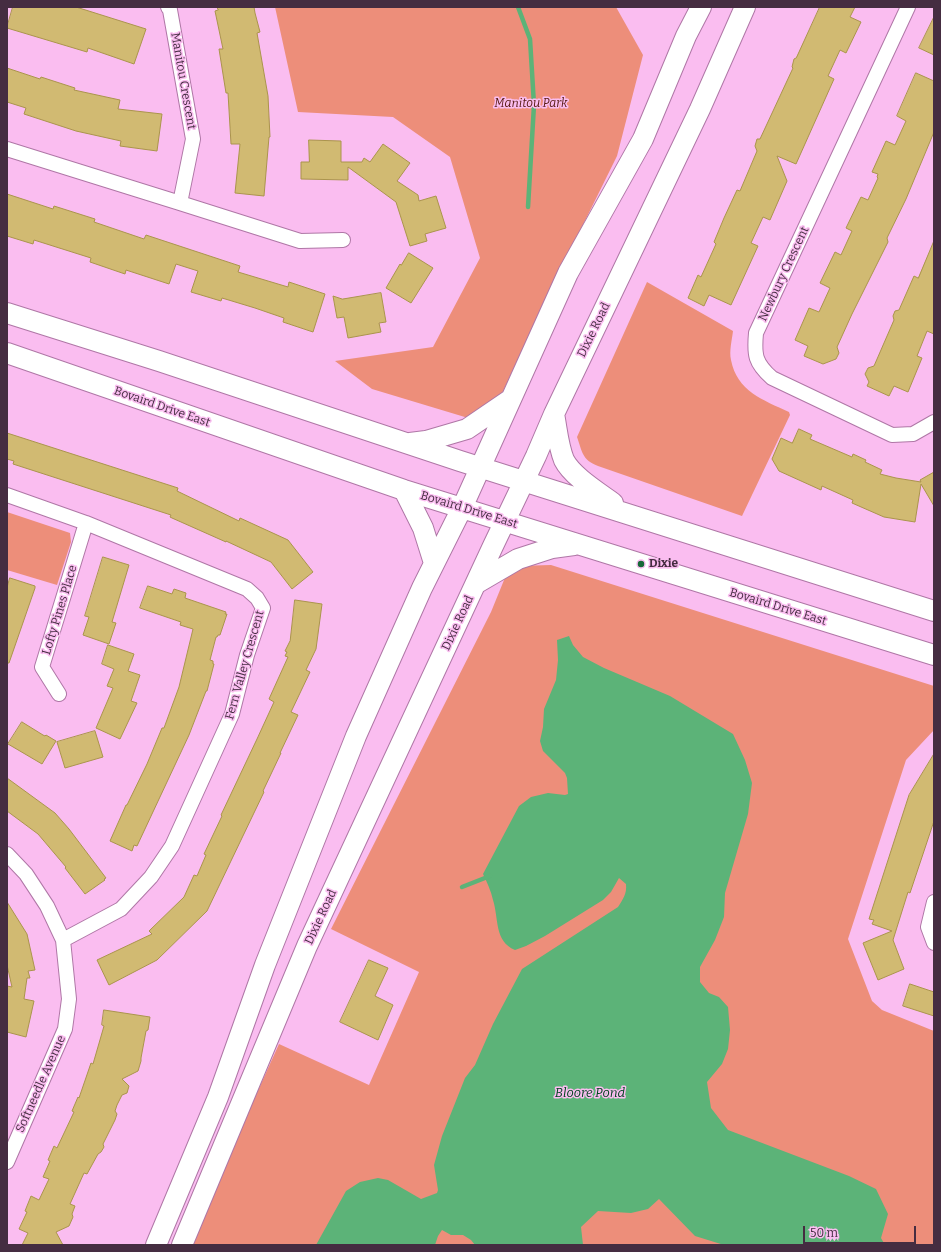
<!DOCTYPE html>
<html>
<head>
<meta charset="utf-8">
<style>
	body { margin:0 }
	#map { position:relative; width:941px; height:1252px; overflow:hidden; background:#fabdf0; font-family:Bitter,serif }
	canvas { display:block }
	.frame { position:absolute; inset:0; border:8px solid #452d41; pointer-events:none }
	.scale { position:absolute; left:803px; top:1226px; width:113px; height:18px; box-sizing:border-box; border:2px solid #452d41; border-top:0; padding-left:5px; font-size:12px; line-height:14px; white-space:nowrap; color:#452d41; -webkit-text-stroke:3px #fabdf0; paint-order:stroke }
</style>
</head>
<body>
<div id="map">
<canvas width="941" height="1252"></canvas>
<div class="frame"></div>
<div class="scale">50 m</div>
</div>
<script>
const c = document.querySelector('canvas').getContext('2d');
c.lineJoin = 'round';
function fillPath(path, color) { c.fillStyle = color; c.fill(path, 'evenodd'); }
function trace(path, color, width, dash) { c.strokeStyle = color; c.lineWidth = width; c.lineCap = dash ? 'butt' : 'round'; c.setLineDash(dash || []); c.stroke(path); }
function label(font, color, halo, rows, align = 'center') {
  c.font = font + ' Bitter,serif'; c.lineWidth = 3; c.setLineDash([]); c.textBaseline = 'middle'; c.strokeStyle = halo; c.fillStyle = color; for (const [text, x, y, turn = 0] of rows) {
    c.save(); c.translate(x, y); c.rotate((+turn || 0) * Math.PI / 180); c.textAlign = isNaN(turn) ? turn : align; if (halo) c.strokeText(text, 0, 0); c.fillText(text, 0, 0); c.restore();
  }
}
fillPath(new Path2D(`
	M 275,7 L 616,7 L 643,55 L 617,156 L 533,326 L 488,424 L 372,389 L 335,361 L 433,347 L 480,258 L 450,157 L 393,117 L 298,112 Z
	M 647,282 L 733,331 C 732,340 729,351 731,360 C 737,391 763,400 789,412 L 790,415 L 742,516 L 598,466 C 582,460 582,451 577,437 Z
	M 7,512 L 70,533 L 71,542 L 57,585 L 7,570 Z
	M 511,563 L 516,566 L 551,565 L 934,686 L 934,730 L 906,760 L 848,939 L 872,1001 L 882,1010 L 934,1031 L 934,1245 L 188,1245 L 279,1044 L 369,1085 L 419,972 L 331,929 L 491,612 Z`), '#ed8e7a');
fillPath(new Path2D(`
	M 569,636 L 573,645 L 583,657 L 604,668 L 670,696 L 733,734 L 745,760 L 752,783 L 748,814 L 725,893 L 724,917 L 715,940 L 700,967 L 700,982 L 709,993 L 719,997 L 728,1007 L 730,1030 L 728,1049 L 722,1064 L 707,1082 L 711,1108 L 728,1130 L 849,1176 L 876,1189 L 888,1214 L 881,1238 L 885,1245 L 724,1245 L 695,1236 L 659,1199 L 648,1209 L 631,1213 L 598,1211 L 581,1227 L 583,1245 L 475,1245 L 471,1240 L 463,1235 L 451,1235 L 442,1230 L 438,1236 L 435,1245 L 316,1245 L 346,1191 L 360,1182 L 378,1178 L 388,1180 L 421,1199 L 437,1193 L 438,1190 L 434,1165 L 442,1136 L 465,1078 L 475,1065 L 493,1024 L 522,969 L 618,907 C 623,899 627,894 626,884 L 619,878 L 611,892 L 603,900 L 545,936 L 526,946 L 515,950 C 494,941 499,919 493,900 C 491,891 487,882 483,874 L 519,806 L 531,797 L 548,793 L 565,795 L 568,794 L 567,778 L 565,773 L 543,751 L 540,741 L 543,727 L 544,709 L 556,680 L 558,660 L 557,640 Z`), '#5cb378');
trace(new Path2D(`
	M 518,7 L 530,39 L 534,105 L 528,207
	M 462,887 L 490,876`), '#5cb378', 4.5);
const building = new Path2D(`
	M 13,7 L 76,7 L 146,29 L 134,64 L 88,48 L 87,52 L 7,28 Z
	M 217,7 L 254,7 L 255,13 L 260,32 L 257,33 L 268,96 L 270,137 L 269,137 L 264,196 L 235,193 L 240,144 L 231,144 L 228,93 L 226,93 L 219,49 L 223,49 L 215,11 L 218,10 Z
	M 820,7 L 855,7 L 850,17 L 861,22 L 846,53 L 840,50 L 828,76 L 834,79 L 796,164 L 777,156 L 787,181 L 770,220 L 763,217 L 751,243 L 758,246 L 731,305 L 709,295 L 704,306 L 688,298 L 698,275 L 701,277 L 716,244 L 714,242 L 724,218 L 737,190 L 740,191 L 757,151 L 755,146 L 757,139 L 760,139 L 793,68 L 792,67 L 794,59 L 796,58 Z
	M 934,17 L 934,55 L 919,48 Z
	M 7,68 L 40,79 L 41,77 L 75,88 L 74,90 L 120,100 L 118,109 L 162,114 L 157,151 L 120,146 L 121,141 L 76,131 L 24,114 L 26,108 L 7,102 Z
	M 916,73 L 934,81 L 934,132 L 906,199 L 887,238 L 888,242 L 852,314 L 837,347 L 839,353 L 836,359 L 823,364 L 804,356 L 808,346 L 795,340 L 809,308 L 819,312 L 830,288 L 820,283 L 835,252 L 841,255 L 852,231 L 846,228 L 861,197 L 868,200 L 878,178 L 877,177 L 878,174 L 872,172 L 886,141 L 895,145 L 906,121 L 897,116 Z
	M 309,140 L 341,141 L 341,162 L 362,162 L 364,158 L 370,162 L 383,144 L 410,163 L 397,181 L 418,195 L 419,201 L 436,196 L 446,228 L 425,234 L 427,241 L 410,246 L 396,202 L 348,167 L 348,180 L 301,179 L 301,162 L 309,162 Z
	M 7,194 L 53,209 L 54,206 L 95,219 L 94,222 L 144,239 L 146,235 L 240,266 L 238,272 L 288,287 L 289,282 L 325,294 L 313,332 L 283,322 L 284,318 L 255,308 L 222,298 L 221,301 L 191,292 L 198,271 L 176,264 L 169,284 L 126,270 L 125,274 L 90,262 L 91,258 L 34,240 L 33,244 L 7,236 Z
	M 934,241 L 934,334 L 927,331 L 917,356 L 922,358 L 908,392 L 894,386 L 889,396 L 867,386 L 869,382 L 865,374 L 868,368 L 874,366 L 894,320 L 893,316 L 895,311 L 899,310 L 914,276 L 918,278 Z
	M 409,253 L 433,268 L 411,303 L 386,288 L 400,264 L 401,265 Z
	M 381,293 L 386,322 L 379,323 L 381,332 L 348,338 L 344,317 L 337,318 L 333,296 L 342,299 Z
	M 799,429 L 812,435 L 810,439 L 852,457 L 853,454 L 866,460 L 865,462 L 882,470 L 880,474 L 896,478 L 921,482 L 920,480 L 934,472 L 934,506 L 921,484 L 915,522 L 884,517 L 852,503 L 853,500 L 822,486 L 821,490 L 779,471 L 772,459 L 781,438 L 792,443 Z
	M 7,433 L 178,488 L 177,491 L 239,521 L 240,518 L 288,540 L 313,572 L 292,589 L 271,562 L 226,541 L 226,542 L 172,518 L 170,517 L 171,515 L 13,464 L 14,461 L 7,459 Z
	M 103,557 L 129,565 L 112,622 L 116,623 L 109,644 L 83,635 L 89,617 L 85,616 Z
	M 10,578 L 35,586 L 35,588 L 9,663 L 7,663 L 7,588 Z
	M 148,586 L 172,594 L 174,589 L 186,593 L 185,598 L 226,612 L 225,614 L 227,614 L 220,635 L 218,635 L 217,637 L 216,637 L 210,660 L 213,661 L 213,664 L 214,664 L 207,691 L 206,691 L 189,735 L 137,846 L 134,845 L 132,851 L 110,841 L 126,805 L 127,805 L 147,764 L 162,728 L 164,728 L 179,687 L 193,629 L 180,625 L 181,622 L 140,608 Z
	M 295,600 L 322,604 L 316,649 L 306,670 L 310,672 L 291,712 L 298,715 L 280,753 L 281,753 L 263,791 L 264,792 L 207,911 L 157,960 L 109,985 L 97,960 L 152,934 L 149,931 L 184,897 L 194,875 L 197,876 L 206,855 L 204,854 L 222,816 L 221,815 L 257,739 L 274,702 L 269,699 L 288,657 L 285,656 L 287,652 L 285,651 L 290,641 Z
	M 108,645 L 134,654 L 128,671 L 140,675 L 131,701 L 137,703 L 120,739 L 96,728 L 113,688 L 107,686 L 114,669 L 102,664 Z
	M 22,722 L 43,735 L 45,736 L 46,735 L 56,741 L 42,764 L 8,744 Z
	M 95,731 L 103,757 L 65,768 L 57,742 Z
	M 934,754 L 934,821 L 910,893 L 908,892 L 893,940 L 904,969 L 878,980 L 863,943 L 892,931 L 872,924 L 874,920 L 869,919 L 909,795 Z
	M 7,778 L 55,813 L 69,829 L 106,878 L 104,879 L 105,880 L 85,894 L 65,868 L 66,867 L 38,834 L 7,811 Z
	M 7,902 L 27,934 L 35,970 L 28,971 L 30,978 L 27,978 L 24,999 L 34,1001 L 26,1037 L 7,1032 L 7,986 L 12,987 L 7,965 Z
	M 369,960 L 388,968 L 375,996 L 393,1005 L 378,1040 L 340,1022 Z
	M 910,984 L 934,992 L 934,1016 L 903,1006 Z
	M 104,1010 L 150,1017 L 148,1030 L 146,1031 L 141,1058 L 141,1061 L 138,1071 L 122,1079 L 129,1086 L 127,1093 L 122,1095 L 117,1105 L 115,1111 L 117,1114 L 115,1120 L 103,1144 L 104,1147 L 101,1152 L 98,1154 L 87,1174 L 84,1173 L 70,1204 L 75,1206 L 72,1214 L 73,1217 L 69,1226 L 56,1232 L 63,1245 L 22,1245 L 28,1233 L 19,1229 L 27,1212 L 25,1211 L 31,1196 L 39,1200 L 49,1179 L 43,1177 L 50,1161 L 48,1160 L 54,1146 L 57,1148 L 74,1112 L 72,1111 L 78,1097 L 79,1098 L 91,1063 L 93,1064 L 104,1026 L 102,1025 Z`);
fillPath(building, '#d1ba72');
trace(building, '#aa944c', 1);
const street = new Path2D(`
	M 168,7 L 170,10 L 193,139 L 180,203 L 300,241 L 343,240
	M 908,7 L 756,333 C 754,355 755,363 772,378 L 892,435 L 913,434 L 934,422
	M 7,149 L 180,203
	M 7,495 L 86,523 L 247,589 L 257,598 L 263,608 L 247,655 L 232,714 L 172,846 L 151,877 L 121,909 L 63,940
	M 59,694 L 42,667 L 86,523
	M 7,854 L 26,874 L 47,906 L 63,940 L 69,999 L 65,1029 L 7,1162
	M 934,902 L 928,927 L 934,943`);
const secondary = new Path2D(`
	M 7,313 L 159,361 L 460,461 L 934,611
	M 7,353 L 404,490 L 934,655
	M 554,414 C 557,429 558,445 564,460 C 572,476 598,492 613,503
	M 410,443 L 426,441 L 467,429 L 511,399
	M 404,490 L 423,528 L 434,563
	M 477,583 L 518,559 L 552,548 L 574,545
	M 156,1245 L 218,1097 L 265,965 L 356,736 L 422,588 L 462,508 L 568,273 L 643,139 L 686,36 L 701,7
	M 182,1245 L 307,946 L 493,546 L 536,456 L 554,414 L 700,109 L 745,7`);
trace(street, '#af77a6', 16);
trace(secondary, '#af77a6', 22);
trace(street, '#fff', 14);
trace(secondary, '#fff', 20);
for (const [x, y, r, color] of [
	[641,564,4,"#176838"]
]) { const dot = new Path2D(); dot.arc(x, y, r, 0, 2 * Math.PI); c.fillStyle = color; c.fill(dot); trace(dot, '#fabdf0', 1.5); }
label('12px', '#452d41', '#fabdf0', [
	["Manitou Crescent",183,81,80],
	["Newbury Crescent",784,274,-65],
	["Dixie Road",594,330,-64],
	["Bovaird Drive East",162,407,19],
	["Bovaird Drive East",469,510,17],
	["Bovaird Drive East",778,607,17],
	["Lofty Pines Place",60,610,-73],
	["Dixie Road",458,623,-65],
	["Fern Valley Crescent",245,665,-74],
	["Dixie Road",321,917,-65],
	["Softneedle Avenue",41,1084,-66]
]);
label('italic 12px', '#54180e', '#fabdf0', [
	["Manitou Park",531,104]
]);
label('bold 12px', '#452d41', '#fabdf0', [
	["Dixie",649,564]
], 'left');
label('italic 13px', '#00451f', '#fabdf0', [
	["Bloore Pond",590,1093]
]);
</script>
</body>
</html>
